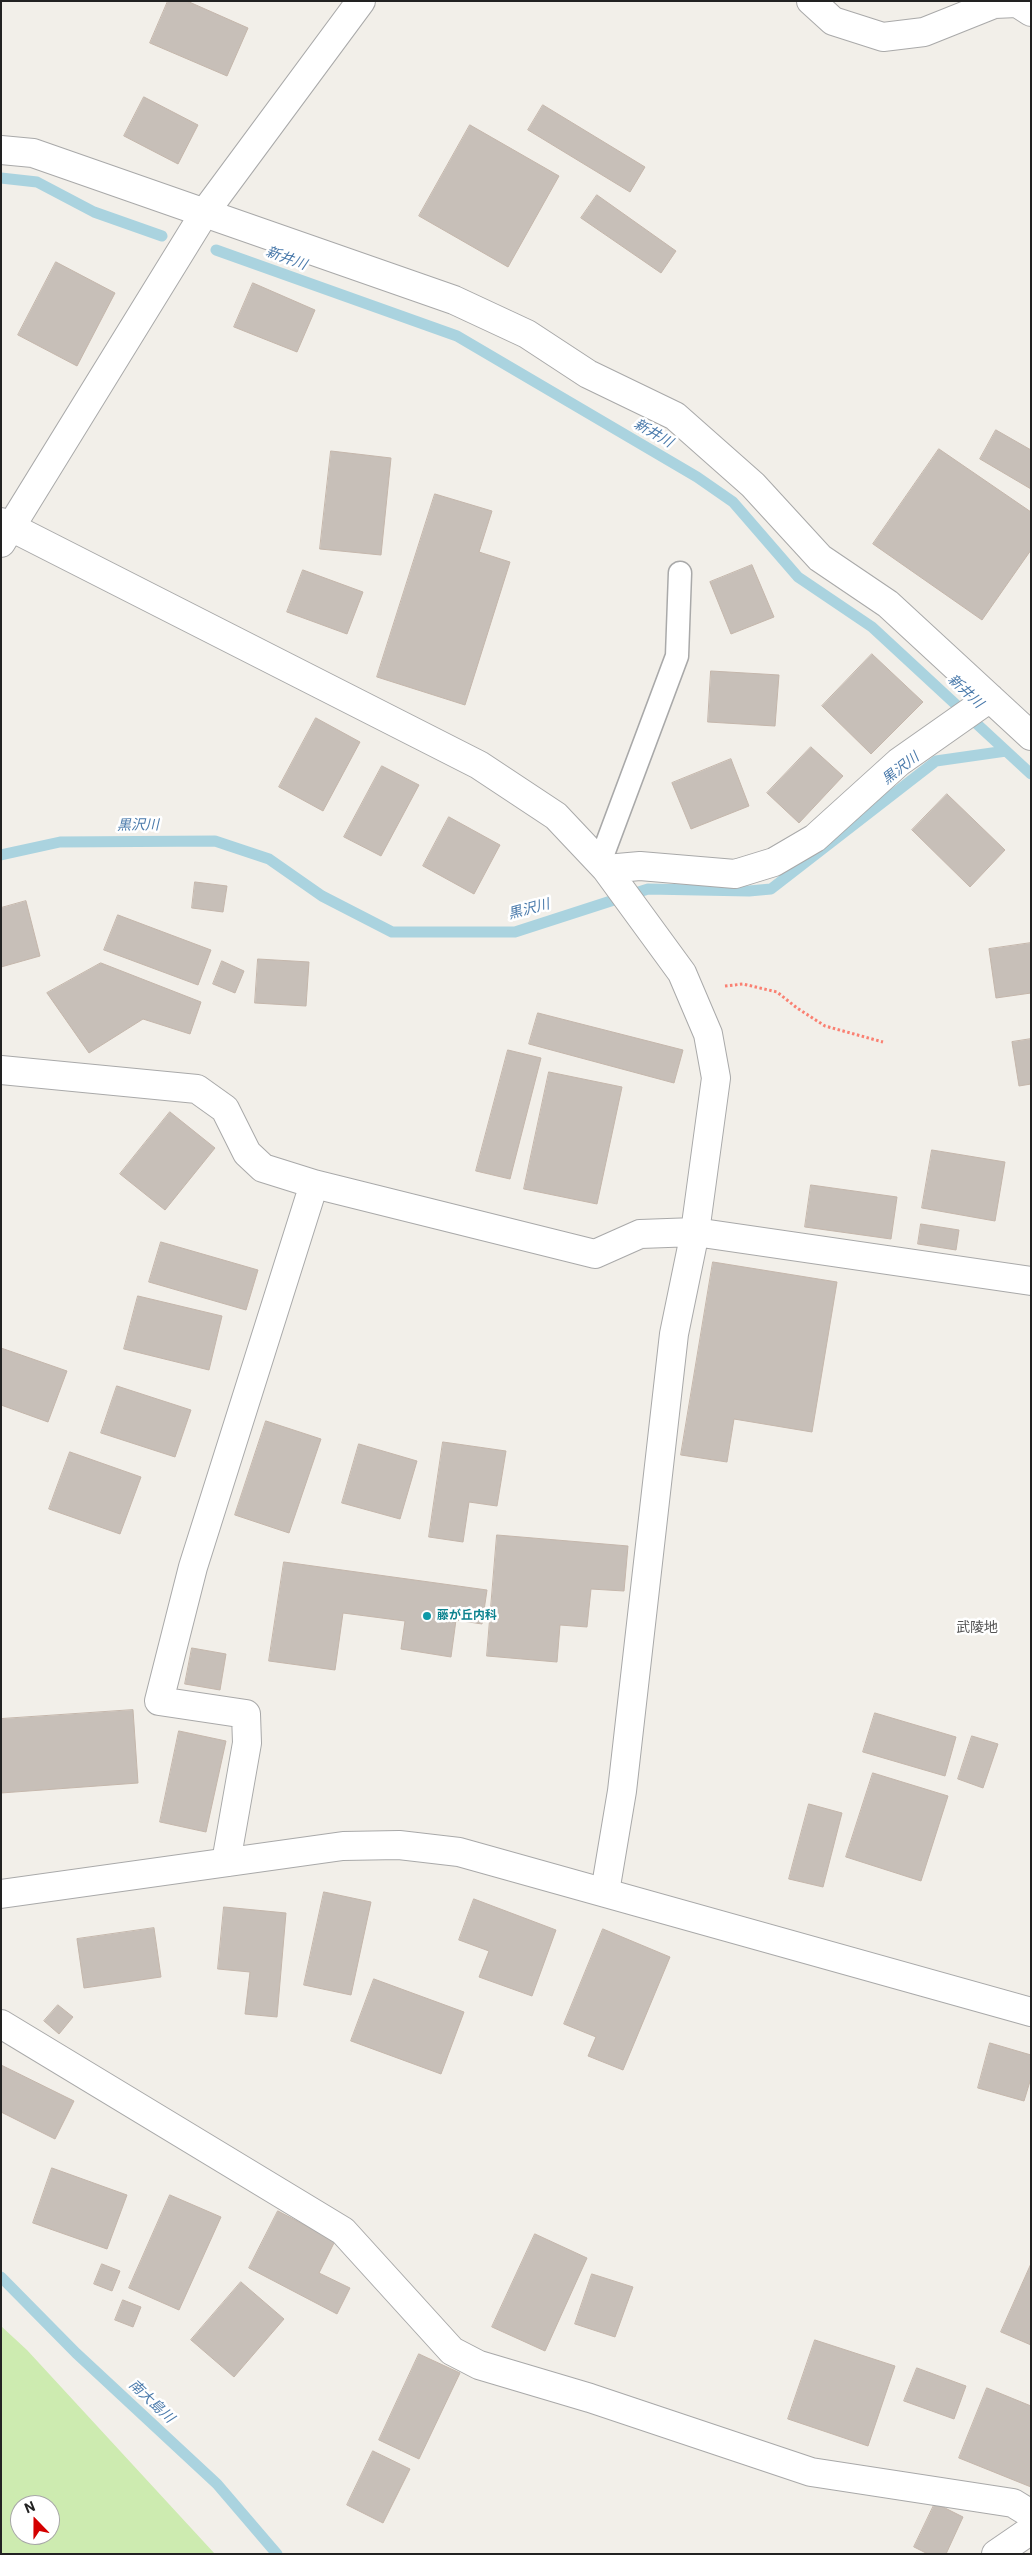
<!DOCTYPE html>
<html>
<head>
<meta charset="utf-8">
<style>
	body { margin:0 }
	#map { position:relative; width:1032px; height:2555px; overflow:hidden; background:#f2efe9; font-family:Roboto,sans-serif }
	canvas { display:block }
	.frame { position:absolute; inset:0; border:2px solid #222; pointer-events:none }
	.north { position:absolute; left:10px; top:2495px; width:50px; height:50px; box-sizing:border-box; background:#fff; border:1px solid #a7a7a7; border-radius:50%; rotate:338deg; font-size:14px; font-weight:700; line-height:20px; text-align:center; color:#222 }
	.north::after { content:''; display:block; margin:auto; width:18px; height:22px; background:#d40000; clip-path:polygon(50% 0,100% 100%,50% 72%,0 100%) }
</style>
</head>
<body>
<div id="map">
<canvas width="1032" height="2555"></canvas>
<div class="frame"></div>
<div class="north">N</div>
</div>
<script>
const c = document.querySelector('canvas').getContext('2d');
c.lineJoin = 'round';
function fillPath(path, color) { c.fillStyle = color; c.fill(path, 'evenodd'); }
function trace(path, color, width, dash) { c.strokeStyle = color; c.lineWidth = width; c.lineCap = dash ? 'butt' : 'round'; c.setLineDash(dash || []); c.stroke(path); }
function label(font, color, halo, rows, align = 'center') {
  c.font = font + ' Roboto,"Noto Sans JP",sans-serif'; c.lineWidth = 5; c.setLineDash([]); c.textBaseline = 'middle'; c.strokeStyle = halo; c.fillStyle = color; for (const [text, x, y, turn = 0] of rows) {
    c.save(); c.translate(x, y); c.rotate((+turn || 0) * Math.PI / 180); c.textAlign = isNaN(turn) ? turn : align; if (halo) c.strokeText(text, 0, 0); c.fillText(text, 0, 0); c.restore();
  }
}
fillPath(new Path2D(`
	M 1,2326 L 27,2350 L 215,2554 L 1,2554 ZM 20,2505 L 50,2505 L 50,2535 L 20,2535 Z`), '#cdebb0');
trace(new Path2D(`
	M 1,178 L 37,182 L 94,212 L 162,236
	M 216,250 L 457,336 L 697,477 L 733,502 L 798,577 L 872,627 L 1031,774
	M 1,855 L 60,842 L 215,841 L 269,859 L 322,896 L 392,932 L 515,932 L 648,889 L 749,891 L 771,889 L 936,761 L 1006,751
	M 1,2277 L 76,2353 L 217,2484 L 277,2554`), '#aad3df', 11);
const building = new Path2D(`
	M 168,1 L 187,1 L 248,28 L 227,76 L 150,43 Z
	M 144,97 L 198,125 L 178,164 L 124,136 Z
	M 543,105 L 645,167 L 630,192 L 528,130 Z
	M 470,125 L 559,176 L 508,267 L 419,216 Z
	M 597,195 L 676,251 L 661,273 L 581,218 Z
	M 56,262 L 115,293 L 77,366 L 18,335 Z
	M 253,283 L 315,310 L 297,352 L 234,327 Z
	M 996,430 L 1031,450 L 1031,489 L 980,459 Z
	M 939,449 L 1031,512 L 1031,550 L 982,620 L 873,544 Z
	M 331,451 L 391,458 L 381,555 L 320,549 Z
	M 435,494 L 492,511 L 479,552 L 510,562 L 465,705 L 377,677 Z
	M 752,565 L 774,617 L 731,634 L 710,582 Z
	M 303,570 L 363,592 L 347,634 L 287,612 Z
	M 872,654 L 923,702 L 871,754 L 822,706 Z
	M 711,671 L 779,675 L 775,726 L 708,722 Z
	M 316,718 L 360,742 L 323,811 L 279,787 Z
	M 811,747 L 843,776 L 799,823 L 767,793 Z
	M 731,759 L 749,806 L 691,829 L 672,783 Z
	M 382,766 L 419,785 L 381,856 L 344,837 Z
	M 947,794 L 1005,850 L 970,887 L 912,830 Z
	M 449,817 L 500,845 L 474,894 L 423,866 Z
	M 195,882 L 227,886 L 223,912 L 192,908 Z
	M 26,901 L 40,956 L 1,967 L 1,908 Z
	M 118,915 L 211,950 L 198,985 L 104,950 Z
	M 1031,943 L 1031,993 L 996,998 L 989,949 Z
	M 258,959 L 309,962 L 306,1006 L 255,1003 Z
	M 222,961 L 244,971 L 235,993 L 213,984 Z
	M 101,963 L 201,1002 L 190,1034 L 143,1019 L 89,1053 L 47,993 Z
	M 538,1013 L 683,1050 L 674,1083 L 529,1044 Z
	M 1031,1039 L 1031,1084 L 1019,1086 L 1012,1042 Z
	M 508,1050 L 541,1058 L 510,1179 L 476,1171 Z
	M 549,1072 L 622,1087 L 597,1204 L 524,1189 Z
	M 170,1112 L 215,1148 L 165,1210 L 120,1174 Z
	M 932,1150 L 1005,1162 L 995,1221 L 922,1208 Z
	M 811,1185 L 897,1197 L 891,1239 L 805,1227 Z
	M 921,1224 L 959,1230 L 956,1250 L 918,1244 Z
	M 161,1242 L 258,1270 L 246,1310 L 149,1282 Z
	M 713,1262 L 837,1282 L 812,1432 L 734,1419 L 727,1462 L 681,1455 Z
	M 138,1296 L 222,1316 L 209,1370 L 124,1349 Z
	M 1,1348 L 67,1371 L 48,1422 L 1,1405 Z
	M 117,1386 L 191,1410 L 175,1457 L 101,1433 Z
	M 266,1421 L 321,1439 L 289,1533 L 235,1515 Z
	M 443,1442 L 506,1451 L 497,1506 L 469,1502 L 463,1542 L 429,1537 Z
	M 359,1444 L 417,1461 L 400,1519 L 342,1503 Z
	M 70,1452 L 141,1477 L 120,1534 L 49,1509 Z
	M 497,1535 L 628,1546 L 624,1591 L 591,1589 L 587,1627 L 560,1625 L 557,1662 L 487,1656 Z
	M 284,1562 L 487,1590 L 482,1624 L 456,1620 L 451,1657 L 401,1649 L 405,1621 L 343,1613 L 335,1670 L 269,1661 Z
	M 192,1648 L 226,1654 L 220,1690 L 185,1684 Z
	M 133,1710 L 138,1783 L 1,1793 L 1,1719 Z
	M 875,1713 L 956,1737 L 945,1776 L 863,1752 Z
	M 179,1731 L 226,1741 L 206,1832 L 160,1822 Z
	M 972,1736 L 998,1744 L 983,1788 L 958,1779 Z
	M 873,1773 L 948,1796 L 921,1881 L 846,1857 Z
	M 809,1804 L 842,1813 L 823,1887 L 789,1879 Z
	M 324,1892 L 371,1902 L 351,1995 L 304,1985 Z
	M 474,1899 L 556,1930 L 532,1996 L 479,1977 L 489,1951 L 459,1940 Z
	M 224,1907 L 286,1913 L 277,2017 L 245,2014 L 250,1972 L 218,1969 Z
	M 154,1928 L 161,1977 L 84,1988 L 77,1939 Z
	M 603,1929 L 670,1957 L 623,2070 L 588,2056 L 596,2037 L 564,2024 Z
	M 374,1979 L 464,2012 L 441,2074 L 351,2041 Z
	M 58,2005 L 73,2017 L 59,2034 L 44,2021 Z
	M 990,2043 L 1031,2055 L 1031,2078 L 1024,2101 L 978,2088 Z
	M 1,2065 L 74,2101 L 55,2139 L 1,2112 Z
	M 52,2168 L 127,2195 L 107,2249 L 33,2223 Z
	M 170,2195 L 221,2217 L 179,2310 L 129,2288 Z
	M 278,2211 L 335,2241 L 319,2273 L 350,2288 L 337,2314 L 249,2268 Z
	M 535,2234 L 587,2258 L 545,2351 L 492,2327 Z
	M 102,2264 L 120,2271 L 112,2291 L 94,2284 Z
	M 1031,2264 L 1031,2345 L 1001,2332 Z
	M 592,2274 L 633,2287 L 615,2337 L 575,2324 Z
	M 241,2282 L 284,2319 L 234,2377 L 191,2340 Z
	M 123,2300 L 141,2307 L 133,2327 L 115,2320 Z
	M 815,2340 L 895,2366 L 868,2446 L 788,2419 Z
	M 419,2354 L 460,2373 L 419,2459 L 379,2440 Z
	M 917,2368 L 966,2386 L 954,2419 L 904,2401 Z
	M 987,2388 L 1031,2406 L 1031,2487 L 959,2458 Z
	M 373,2451 L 410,2469 L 383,2523 L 347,2505 Z
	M 935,2503 L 963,2517 L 946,2554 L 928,2554 L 914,2547 Z`);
fillPath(building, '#c7bfb8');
trace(building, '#c4b6ab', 1);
const service = new Path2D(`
	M 600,862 L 677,656 L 680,573`);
const minor = new Path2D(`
	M 811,1 L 833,21 L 883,37 L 924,32 L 994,4 L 1017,3 L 1031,12
	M 1,150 L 33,153 L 454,300 L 527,334 L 588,374 L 675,416 L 753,485 L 820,558 L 888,604 L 1031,736
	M 1,522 L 479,765 L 556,816 L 606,869 L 682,973 L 708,1034 L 716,1078 L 695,1232 L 1031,1281
	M 606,869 L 640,866 L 735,874 L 774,862 L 815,838 L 899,762 L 990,698
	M 1,1070 L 197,1089 L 225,1109 L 247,1153 L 263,1168 L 314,1184 L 595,1254 L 640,1234 L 695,1232 L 674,1334 L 622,1791 L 605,1892
	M 226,1862 L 247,1743 L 246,1714 L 159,1701 L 193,1567 L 314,1184
	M 1,2024 L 343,2231 L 452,2351 L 479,2365 L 590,2398 L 811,2472 L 1013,2503 L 1031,2514
	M 996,2554 L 1031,2530`);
const tertiary = new Path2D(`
	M 1,543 L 205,212 L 361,1
	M 1,1894 L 343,1846 L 399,1845 L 459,1852 L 1031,2012`);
trace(service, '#a9a9a9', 25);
trace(minor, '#a9a9a9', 30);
trace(tertiary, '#a9a9a9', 30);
trace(new Path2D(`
	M 725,986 L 743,984 L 777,992 L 797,1008 L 825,1026 L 883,1042`), '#fa8072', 3, [2.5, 2.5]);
trace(service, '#fff', 22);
trace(minor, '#fff', 28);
trace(tertiary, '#fff', 28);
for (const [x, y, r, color] of [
	[427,1616,5,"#0f9aa8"]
]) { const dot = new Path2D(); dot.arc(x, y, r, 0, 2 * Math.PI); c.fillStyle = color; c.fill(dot); trace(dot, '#fff', 2); }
label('bold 12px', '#0d838f', '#fff', [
	["藤が丘内科",437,1616]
], 'left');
label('italic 14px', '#4a7aab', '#fff', [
	["新井川",286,259,20],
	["新井川",653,434,30],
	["新井川",965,692,43],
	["黒沢川",901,769,-38],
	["黒沢川",138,826,-1],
	["黒沢川",529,910,-15],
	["南大島川",151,2402,43]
]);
label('14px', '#555', '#fff', [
	["武陵地",977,1628]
]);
</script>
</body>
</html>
